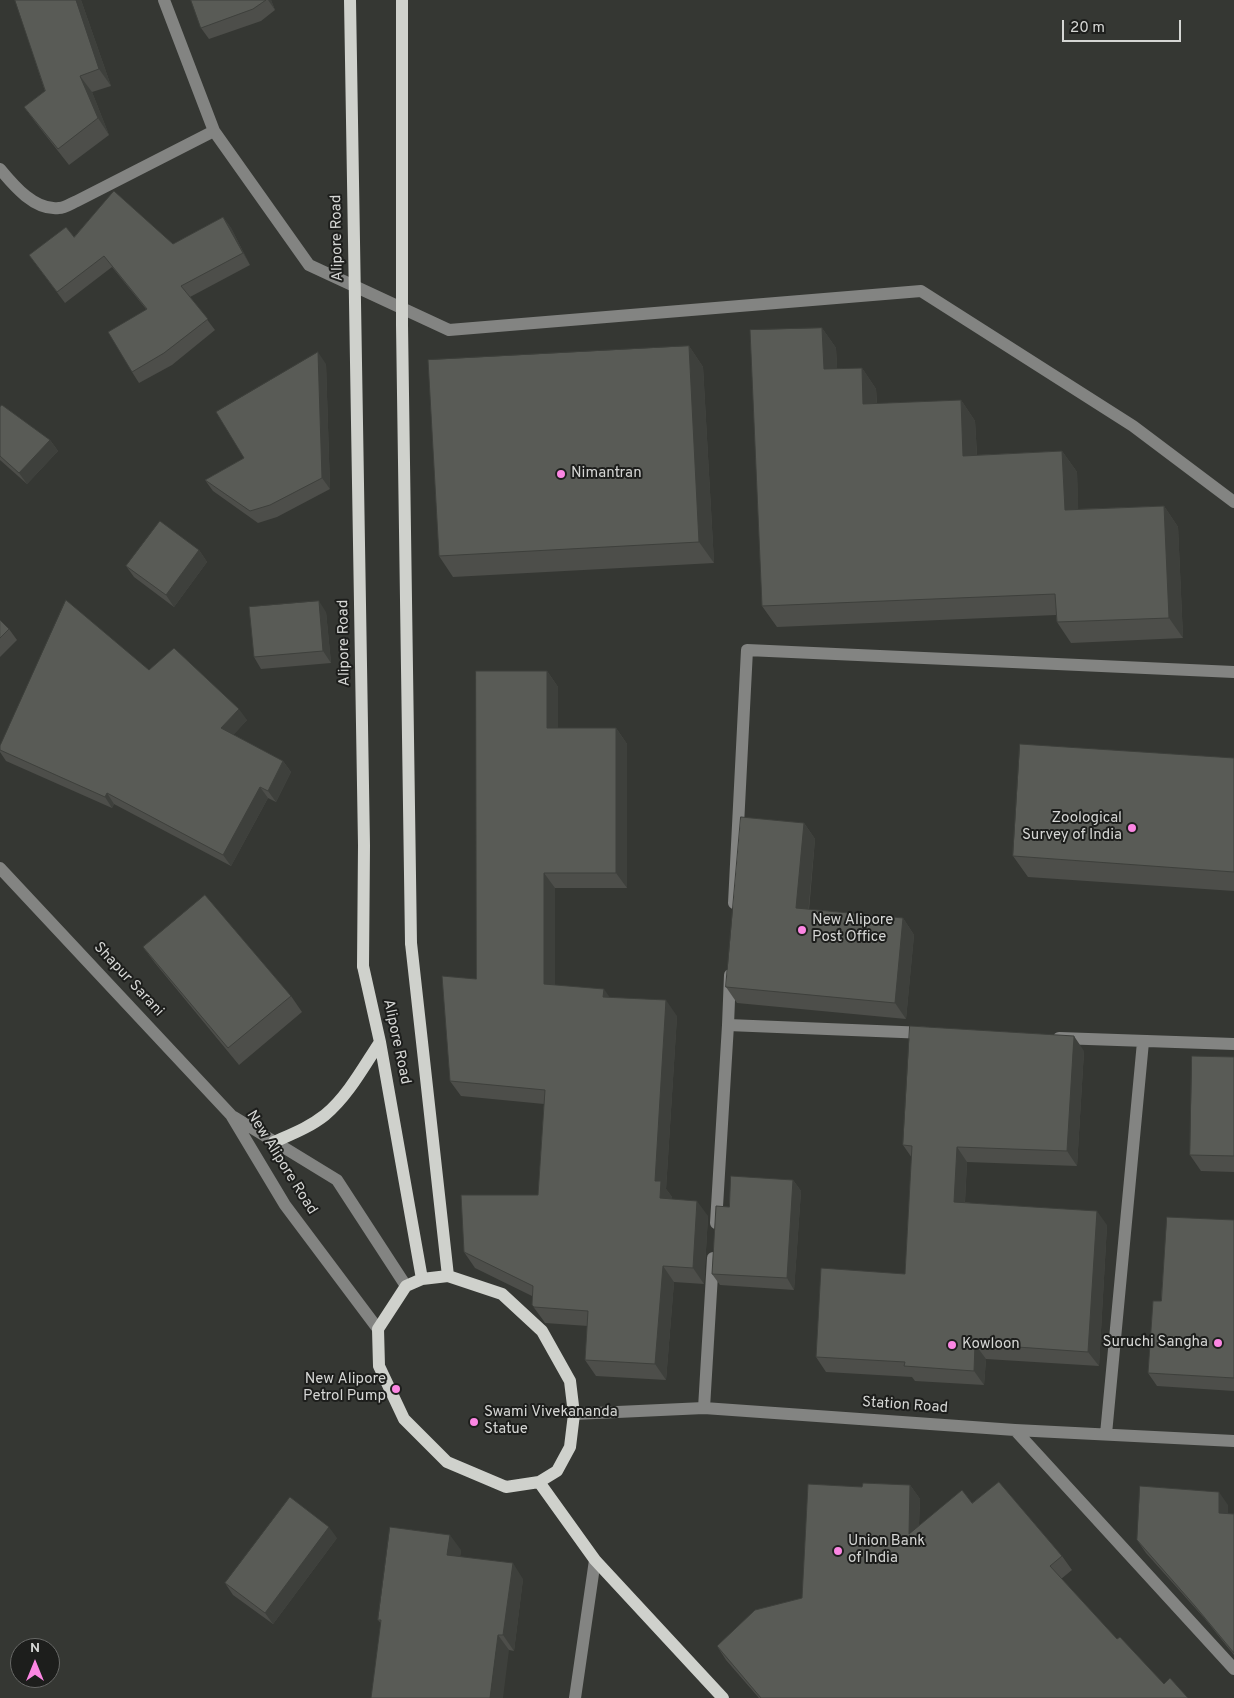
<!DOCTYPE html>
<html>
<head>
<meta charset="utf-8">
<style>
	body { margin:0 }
	#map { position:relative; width:1234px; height:1698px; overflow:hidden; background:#353733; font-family:Overpass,sans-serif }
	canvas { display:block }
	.north { position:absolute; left:10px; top:1638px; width:50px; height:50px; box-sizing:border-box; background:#1d1e1c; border:1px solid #676866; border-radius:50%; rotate:0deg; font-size:14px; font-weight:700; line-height:20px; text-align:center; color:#d5d6d4 }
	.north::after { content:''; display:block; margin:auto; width:18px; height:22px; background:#fc86e3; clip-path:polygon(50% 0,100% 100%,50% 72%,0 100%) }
	.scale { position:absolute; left:1062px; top:20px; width:119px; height:22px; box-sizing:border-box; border:2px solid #d5d6d4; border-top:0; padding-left:6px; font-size:15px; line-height:18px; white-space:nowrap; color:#d5d6d4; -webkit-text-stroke:4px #1d1e1c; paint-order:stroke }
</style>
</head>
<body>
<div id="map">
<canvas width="1234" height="1698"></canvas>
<div class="north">N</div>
<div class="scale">20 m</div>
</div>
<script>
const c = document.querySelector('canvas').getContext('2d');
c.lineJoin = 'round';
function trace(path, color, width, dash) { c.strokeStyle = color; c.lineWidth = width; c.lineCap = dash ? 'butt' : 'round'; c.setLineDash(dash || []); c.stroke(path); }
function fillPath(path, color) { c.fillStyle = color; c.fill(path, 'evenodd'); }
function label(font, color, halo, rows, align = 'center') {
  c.font = font + ' Overpass,sans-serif'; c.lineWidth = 4; c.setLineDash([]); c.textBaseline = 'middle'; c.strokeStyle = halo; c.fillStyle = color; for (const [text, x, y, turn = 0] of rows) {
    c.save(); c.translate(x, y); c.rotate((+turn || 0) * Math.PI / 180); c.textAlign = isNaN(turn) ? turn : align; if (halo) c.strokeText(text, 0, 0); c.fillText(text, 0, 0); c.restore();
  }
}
trace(new Path2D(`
	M 164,0 L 214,131 L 309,265 L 449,330 L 921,291 L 1133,426 L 1234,502
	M 0,169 C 14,186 35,211 59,208 C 65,208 72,203 77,201 L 214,131
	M 0,868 L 231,1115 L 285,1205 L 378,1329
	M 734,903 L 747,650 L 1234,672
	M 728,1025 L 730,975
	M 1059,1038 L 1234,1044
	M 234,1117 L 337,1180 L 406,1286
	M 716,1223 L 728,1025 L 926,1033
	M 704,1408 L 713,1258
	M 574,1414 L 704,1408 L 1015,1430 L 1234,1441
	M 1015,1430 L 1234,1669
	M 1106,1434 L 1143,1042
	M 575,1698 L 595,1560`), '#838482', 12);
trace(new Path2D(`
	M 411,943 L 448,1276
	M 363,966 L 380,1042 L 422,1279
	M 274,1142 C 292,1134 310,1127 325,1115 C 348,1096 364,1066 380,1042
	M 448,1276 L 502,1294 L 542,1331 L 570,1381 L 574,1414 L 570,1447 L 557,1471 L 539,1482 L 506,1487 L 447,1462 L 404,1419 L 379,1366 L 378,1329 L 406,1286 L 422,1279 Z
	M 539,1482 L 595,1560 L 723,1698`), '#cfd1cc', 12);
trace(new Path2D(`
	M 350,0 L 364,845 L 363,966
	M 402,0 L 402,325 L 411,943`), '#cfd1cc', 12);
fillPath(new Path2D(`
	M 81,0 L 111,86 L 92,92 L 109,135 L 69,165 L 36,123 L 24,107 L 45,91 Z
	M 191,0 L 271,0 L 275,10 L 261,21 L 209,39 L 201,28 Z
	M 223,217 L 231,228 L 250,265 L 190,297 L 215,330 L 172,365 L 139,383 L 132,372 L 146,309 L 112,267 L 65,303 L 29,255 L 74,237 L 173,244 Z
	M 822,328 L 836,348 L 837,369 L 862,368 L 876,389 L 877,404 L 961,400 L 975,421 L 977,455 L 1062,451 L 1077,472 L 1078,509 L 1164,506 L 1178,527 L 1183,638 L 1071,643 L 1057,622 L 1056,615 L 777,627 L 762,606 Z
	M 689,346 L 703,367 L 714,563 L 453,577 L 439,556 Z
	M 326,364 L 330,489 L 277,517 L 258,523 L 213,491 L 205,480 L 244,458 Z
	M 0,407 L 50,440 L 58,451 L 27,484 L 0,460 Z
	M 199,550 L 207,562 L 174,607 L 134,577 L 126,566 Z
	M 326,612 L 331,663 L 261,669 L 254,657 Z
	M 0,620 L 9,629 L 17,640 L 0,657 Z
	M 149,670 L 247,720 L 233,735 L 283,761 L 291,772 L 276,802 L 268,798 L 231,866 L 114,804 L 112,808 L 6,761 L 0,752 L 0,746 Z
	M 547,671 L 558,687 L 558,728 L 616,728 L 627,744 L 627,888 L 555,888 L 555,985 L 609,997 L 677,1016 L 666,1189 L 672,1197 L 672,1199 L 708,1216 L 704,1284 L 674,1282 L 666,1380 L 596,1376 L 585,1360 L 588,1326 L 545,1323 L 543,1320 L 532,1305 L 532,1296 L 475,1268 L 464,1252 L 538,1195 L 544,1104 L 461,1096 L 450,1081 L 476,979 Z
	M 1234,758 L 1234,891 L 1028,877 L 1013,856 Z
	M 804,823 L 815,839 L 809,910 L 903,918 L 914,935 L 906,1019 L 737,1003 L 726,987 Z
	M 143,947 L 291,996 L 302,1012 L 239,1065 L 155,963 Z
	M 1084,1051 L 1077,1166 L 967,1162 L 965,1202 L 1107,1225 L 1099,1366 L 986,1359 L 984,1385 L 915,1381 L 912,1377 L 826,1372 L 816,1357 L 905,1274 L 912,1158 L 903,1145 Z
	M 1234,1057 L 1234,1172 L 1201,1171 L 1190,1155 Z
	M 793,1180 L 801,1191 L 794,1290 L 720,1285 L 712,1274 L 729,1207 Z
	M 1234,1220 L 1234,1391 L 1157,1386 L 1148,1373 L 1161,1301 Z
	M 910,1485 L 920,1499 L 919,1525 L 972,1503 L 1062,1556 L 1072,1570 L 1061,1579 L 1117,1639 L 1164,1684 L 1188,1698 L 759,1698 L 726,1660 L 717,1646 L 802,1598 L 862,1487 Z
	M 1228,1505 L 1228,1514 L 1234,1514 L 1234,1655 L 1205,1619 L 1146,1553 L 1137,1540 Z
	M 337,1538 L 273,1624 L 233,1595 L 225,1583 Z
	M 461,1550 L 460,1557 L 523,1579 L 514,1651 L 381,1623 L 378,1620 Z`), '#4d4e4a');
fillPath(new Path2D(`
	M 76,0 L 81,0 L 111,86 L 99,69 Z
	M 268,0 L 271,0 L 275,10 Z
	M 80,76 L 92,92 L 109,135 L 98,118 Z
	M 223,217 L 231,228 L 250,265 L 243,253 Z
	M 822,328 L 836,348 L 838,390 L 824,369 Z
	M 689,346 L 703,367 L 714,563 L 699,542 Z
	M 318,352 L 326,364 L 330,489 L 322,478 Z
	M 862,368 L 876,389 L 878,425 L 863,404 Z
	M 961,400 L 975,421 L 978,476 L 963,456 Z
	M 50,440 L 58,451 L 27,484 L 19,473 Z
	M 1062,451 L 1077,472 L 1079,531 L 1065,510 Z
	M 1164,506 L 1178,527 L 1183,638 L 1169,618 Z
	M 199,550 L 207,562 L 174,607 L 166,595 Z
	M 319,601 L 326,612 L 331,663 L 323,651 Z
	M 547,671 L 558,687 L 558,744 L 547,728 Z
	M 239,709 L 247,720 L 229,740 L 221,728 Z
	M 616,728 L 627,744 L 627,888 L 616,873 Z
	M 283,761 L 291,772 L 276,802 L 268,791 Z
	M 260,787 L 268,798 L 231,866 L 223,855 Z
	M 107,793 L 114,804 L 112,808 L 105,797 Z
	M 804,823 L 815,839 L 807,925 L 796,908 Z
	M 544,873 L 555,888 L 555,1000 L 544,984 Z
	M 903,918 L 914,935 L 906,1019 L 895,1003 Z
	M 604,989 L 615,1005 L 603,997 Z
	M 666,1000 L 677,1016 L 666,1189 L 672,1197 L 671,1214 L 660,1198 L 655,1181 Z
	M 1074,1036 L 1084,1051 L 1077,1166 L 1067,1151 Z
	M 957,1147 L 967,1162 L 964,1216 L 954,1202 Z
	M 793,1180 L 801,1191 L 794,1290 L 787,1278 Z
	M 697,1201 L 708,1216 L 704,1284 L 693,1268 Z
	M 1097,1211 L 1107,1225 L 1099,1366 L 1088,1352 Z
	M 663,1266 L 674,1282 L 666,1380 L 655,1364 Z
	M 975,1344 L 986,1359 L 984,1385 L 974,1371 Z
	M 910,1485 L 920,1499 L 918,1548 L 909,1534 Z
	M 1219,1492 L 1228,1505 L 1228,1526 L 1219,1513 Z
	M 329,1527 L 337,1538 L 273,1624 L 265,1613 Z
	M 450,1535 L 461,1550 L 458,1571 L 447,1555 Z
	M 513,1563 L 523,1579 L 514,1651 L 503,1635 Z
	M 498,1635 L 509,1650 L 503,1698 L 490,1698 Z`), '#3e403c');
const building = new Path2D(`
	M 15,0 L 76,0 L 99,69 L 80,76 L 98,118 L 58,149 L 24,107 L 45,91 Z
	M 191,0 L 266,0 L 253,9 L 201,28 Z
	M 114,191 L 173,244 L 223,217 L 243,253 L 181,286 L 208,319 L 164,353 L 132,372 L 108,332 L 147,309 L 104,256 L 57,292 L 29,255 L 66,227 L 74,237 Z
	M 822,328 L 824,369 L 862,368 L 863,404 L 961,400 L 963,456 L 1062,451 L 1065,510 L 1164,506 L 1169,618 L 1057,622 L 1055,594 L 762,606 L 750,330 Z
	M 689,346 L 699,542 L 439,556 L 428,360 Z
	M 318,352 L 322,478 L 270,505 L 250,511 L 205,480 L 244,458 L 216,412 Z
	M 2,405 L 50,440 L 19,473 L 0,456 L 0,407 Z
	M 160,521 L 199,550 L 166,595 L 126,566 Z
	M 66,600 L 149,670 L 174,648 L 239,709 L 221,728 L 283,761 L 268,791 L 260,787 L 223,855 L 107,793 L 105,797 L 0,750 L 0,746 Z
	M 319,601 L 323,651 L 254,657 L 249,607 Z
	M 0,620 L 9,629 L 0,638 Z
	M 476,671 L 547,671 L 547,728 L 616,728 L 616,873 L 544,873 L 544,984 L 604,989 L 603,997 L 666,1000 L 655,1181 L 661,1181 L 660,1198 L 697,1201 L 693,1268 L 663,1266 L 655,1364 L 585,1360 L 588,1311 L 534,1307 L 532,1305 L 533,1286 L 464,1252 L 461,1195 L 538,1195 L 545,1090 L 450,1081 L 442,976 L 476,979 Z
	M 1020,744 L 1234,758 L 1234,872 L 1013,856 Z
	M 741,817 L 804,823 L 796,908 L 903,918 L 895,1003 L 726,987 Z
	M 205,895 L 291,996 L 228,1048 L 143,947 Z
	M 910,1026 L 1074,1036 L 1067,1151 L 957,1147 L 954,1202 L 1097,1211 L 1088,1352 L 975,1344 L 974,1371 L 904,1366 L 905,1362 L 816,1357 L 821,1268 L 905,1274 L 912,1146 L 903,1145 Z
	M 1192,1056 L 1234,1057 L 1234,1156 L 1190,1155 Z
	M 731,1176 L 793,1180 L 787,1278 L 712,1274 L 716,1206 L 729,1207 Z
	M 1167,1217 L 1234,1220 L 1234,1378 L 1148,1373 L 1153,1301 L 1161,1301 Z
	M 999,1482 L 1062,1556 L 1050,1566 L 1117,1639 L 1120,1637 L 1164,1684 L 1170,1678 L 1188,1698 L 761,1698 L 717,1646 L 755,1610 L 802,1598 L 808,1484 L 862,1487 L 863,1483 L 910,1485 L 909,1534 L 962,1490 L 972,1503 Z
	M 1140,1486 L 1219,1492 L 1219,1513 L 1234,1514 L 1234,1653 L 1195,1606 L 1137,1540 Z
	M 290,1497 L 329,1527 L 265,1613 L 225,1583 Z
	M 390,1527 L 450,1535 L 447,1555 L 513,1563 L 503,1635 L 498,1635 L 490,1698 L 371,1698 L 381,1620 L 378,1620 Z`);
fillPath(building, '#595b56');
trace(building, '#3e403c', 1);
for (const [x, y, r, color] of [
	[561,474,5,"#fc86e3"],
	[1132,828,5,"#fc86e3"],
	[802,930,5,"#fc86e3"],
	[1218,1343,5,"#fc86e3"],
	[952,1345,5,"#fc86e3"],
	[396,1389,5,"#fc86e3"],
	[474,1422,5,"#fc86e3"],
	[838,1551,5,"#fc86e3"]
]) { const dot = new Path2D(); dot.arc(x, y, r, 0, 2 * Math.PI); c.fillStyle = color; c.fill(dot); trace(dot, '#1d1e1c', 2); }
label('15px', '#d5d6d4', '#1d1e1c', [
	["Alipore Road",338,238,-91],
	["Alipore Road",345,643,-91],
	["Shapur Sarani",128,980,47],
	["Alipore Road",396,1042,78],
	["New Alipore Road",281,1163,58],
	["Station Road",905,1406,4]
]);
label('15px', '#d5d6d4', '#1d1e1c', [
	["Nimantran",571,474],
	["Zoological",1122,819,"right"],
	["Survey of India",1122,836,"right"],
	["New Alipore",812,921],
	["Post Office",812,938],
	["Suruchi Sangha",1208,1343,"right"],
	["Kowloon",962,1345],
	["New Alipore",386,1380,"right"],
	["Petrol Pump",386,1397,"right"],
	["Swami Vivekananda",484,1413],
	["Statue",484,1430],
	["Union Bank",848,1542],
	["of India",848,1559]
], 'left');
</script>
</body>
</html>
